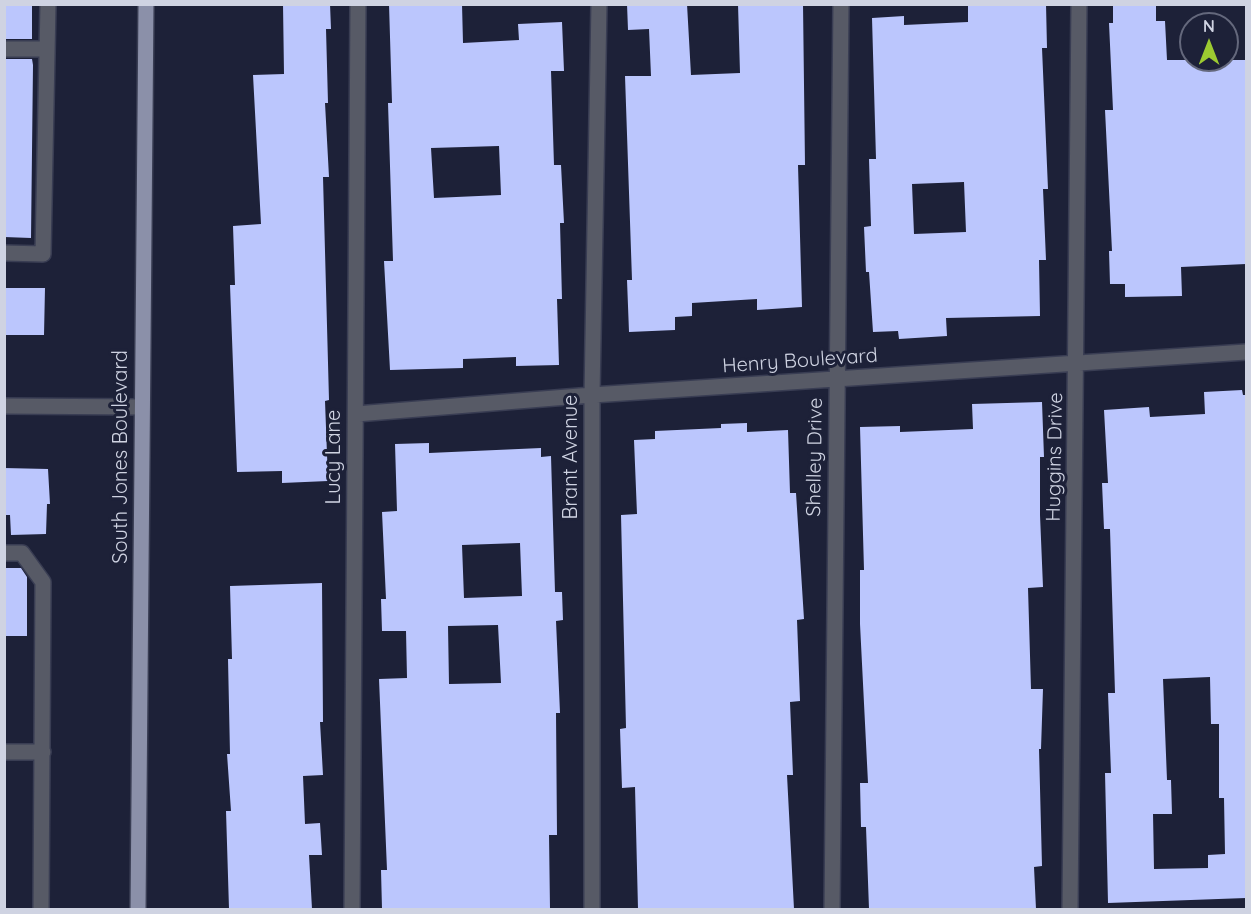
<!DOCTYPE html>
<html>
<head>
<meta charset="utf-8">
<style>
	body { margin:0 }
	#map { position:relative; width:1251px; height:914px; overflow:hidden; background:#1d2138; font-family:Quicksand,sans-serif }
	canvas { display:block }
	.frame { position:absolute; inset:0; border:6px solid #cfd3e2; pointer-events:none }
	.north { position:absolute; left:1179px; top:12px; width:60px; height:60px; box-sizing:border-box; background:#1d2138; border:2px solid #64687c; border-radius:50%; rotate:0deg; font-size:16px; font-weight:700; line-height:24px; text-align:center; color:#cfd3e2 }
	.north::after { content:''; display:block; margin:auto; width:21px; height:27px; background:#9cca31; clip-path:polygon(50% 0,100% 100%,50% 72%,0 100%) }
</style>
</head>
<body>
<div id="map">
<canvas width="1251" height="914"></canvas>
<div class="frame"></div>
<div class="north">N</div>
</div>
<script>
const c = document.querySelector('canvas').getContext('2d');
c.lineJoin = 'round';
function fillPath(path, color) { c.fillStyle = color; c.fill(path, 'evenodd'); }
function trace(path, color, width, dash) { c.strokeStyle = color; c.lineWidth = width; c.lineCap = dash ? 'butt' : 'round'; c.setLineDash(dash || []); c.stroke(path); }
function label(font, color, halo, rows, align = 'center') {
  c.font = font + ' Quicksand,sans-serif'; c.lineWidth = 6; c.setLineDash([]); c.textBaseline = 'middle'; c.strokeStyle = halo; c.fillStyle = color; for (const [text, x, y, turn = 0] of rows) {
    c.save(); c.translate(x, y); c.rotate((+turn || 0) * Math.PI / 180); c.textAlign = isNaN(turn) ? turn : align; if (halo) c.strokeText(text, 0, 0); c.fillText(text, 0, 0); c.restore();
  }
}
fillPath(new Path2D(`
	M 4,4 L 32,4 L 32,39 L 4,39 Z
	M 283,4 L 330,4 L 331,29 L 326,29 L 328,103 L 325,103 L 329,177 L 323,177 L 329,400 L 325,401 L 328,481 L 282,483 L 282,471 L 237,472 L 230,285 L 235,285 L 233,226 L 261,224 L 253,75 L 284,74 Z
	M 389,4 L 462,4 L 463,43 L 519,40 L 518,24 L 562,22 L 564,71 L 551,71 L 554,165 L 561,165 L 564,223 L 560,223 L 562,299 L 557,299 L 559,365 L 516,366 L 516,357 L 463,359 L 463,368 L 390,370 L 384,261 L 393,261 L 388,103 L 392,103 ZM 499,146 L 501,195 L 434,198 L 431,148 Z
	M 627,4 L 687,4 L 691,75 L 740,73 L 738,4 L 803,4 L 805,165 L 798,165 L 802,307 L 757,310 L 757,299 L 692,303 L 692,316 L 675,317 L 675,330 L 629,332 L 627,280 L 632,280 L 625,76 L 651,76 L 649,29 L 628,30 Z
	M 968,4 L 1046,4 L 1047,48 L 1042,48 L 1048,189 L 1043,189 L 1046,260 L 1039,260 L 1040,316 L 946,318 L 947,336 L 899,339 L 898,331 L 873,332 L 869,272 L 866,272 L 864,227 L 871,226 L 869,159 L 876,159 L 872,18 L 904,16 L 904,25 L 968,22 ZM 964,182 L 966,232 L 914,234 L 912,184 Z
	M 1113,4 L 1156,4 L 1156,21 L 1165,21 L 1167,60 L 1246,60 L 1246,264 L 1181,267 L 1182,296 L 1125,297 L 1125,284 L 1110,284 L 1109,251 L 1112,251 L 1105,110 L 1113,110 L 1109,23 L 1113,23 Z
	M 4,59 L 32,59 L 33,65 L 31,238 L 4,237 Z
	M 4,288 L 45,288 L 44,335 L 4,335 Z
	M 1242,390 L 1243,395 L 1246,395 L 1246,898 L 1108,903 L 1105,773 L 1111,773 L 1108,693 L 1115,693 L 1110,529 L 1104,529 L 1102,483 L 1108,483 L 1104,410 L 1149,407 L 1150,417 L 1205,414 L 1204,392 ZM 1210,677 L 1211,724 L 1219,724 L 1219,798 L 1224,798 L 1225,854 L 1208,855 L 1208,868 L 1154,869 L 1153,814 L 1172,814 L 1171,780 L 1167,780 L 1163,679 Z
	M 1042,402 L 1044,457 L 1040,457 L 1040,515 L 1043,587 L 1028,588 L 1031,689 L 1043,689 L 1041,749 L 1039,749 L 1042,866 L 1034,867 L 1036,909 L 869,909 L 866,827 L 861,827 L 860,783 L 868,783 L 860,624 L 860,570 L 864,570 L 860,427 L 900,426 L 900,432 L 973,429 L 972,404 Z
	M 747,423 L 747,432 L 788,430 L 790,493 L 796,493 L 804,619 L 797,620 L 800,701 L 790,702 L 793,775 L 787,775 L 794,909 L 638,909 L 635,787 L 622,788 L 620,729 L 626,728 L 621,515 L 637,514 L 634,440 L 655,439 L 655,431 L 721,428 L 721,424 Z
	M 429,443 L 429,453 L 541,448 L 541,457 L 551,456 L 555,592 L 562,592 L 563,620 L 556,621 L 560,713 L 556,713 L 557,835 L 549,835 L 550,909 L 382,909 L 381,870 L 387,870 L 379,679 L 407,678 L 406,631 L 382,631 L 381,599 L 386,599 L 382,512 L 397,511 L 395,444 ZM 520,543 L 522,596 L 464,598 L 462,545 ZM 498,625 L 501,683 L 449,684 L 448,626 Z
	M 4,468 L 48,469 L 50,504 L 47,504 L 46,534 L 11,535 L 10,515 L 4,515 Z
	M 4,568 L 21,568 L 27,577 L 27,636 L 4,636 Z
	M 322,583 L 323,722 L 320,722 L 323,775 L 303,776 L 305,824 L 320,823 L 322,855 L 309,855 L 312,909 L 229,909 L 226,811 L 231,811 L 227,754 L 230,754 L 228,659 L 232,659 L 230,586 Z`), '#bbc6fd');
const service = new Path2D(`
	M 4,49 L 47,49
	M 4,253 L 43,254 L 48,4
	M 4,553 L 22,553 L 43,582 L 41,910
	M 4,752 L 43,752`);
const minor = new Path2D(`
	M 4,406 L 142,407
	M 356,414 L 592,395 L 1246,352
	M 352,910 L 358,4
	M 592,910 L 592,395 L 599,4
	M 832,910 L 841,4
	M 1070,910 L 1079,4`);
const primary = new Path2D(`
	M 138,910 L 146,4`);
trace(service, '#393d53', 18);
trace(minor, '#393d53', 18);
trace(primary, '#393d53', 18);
trace(service, '#575a66', 15);
trace(minor, '#575a66', 15);
trace(primary, '#8b90a9', 15);
label('20px', '#cfd3e2', '#1d2138', [
	["Henry Boulevard",800,361,-4],
	["South Jones Boulevard",121,457,-90],
	["Lucy Lane",334,457,-90],
	["Brant Avenue",571,457,-90],
	["Shelley Drive",815,457,-89],
	["Huggins Drive",1055,457,-89]
]);
</script>
</body>
</html>
